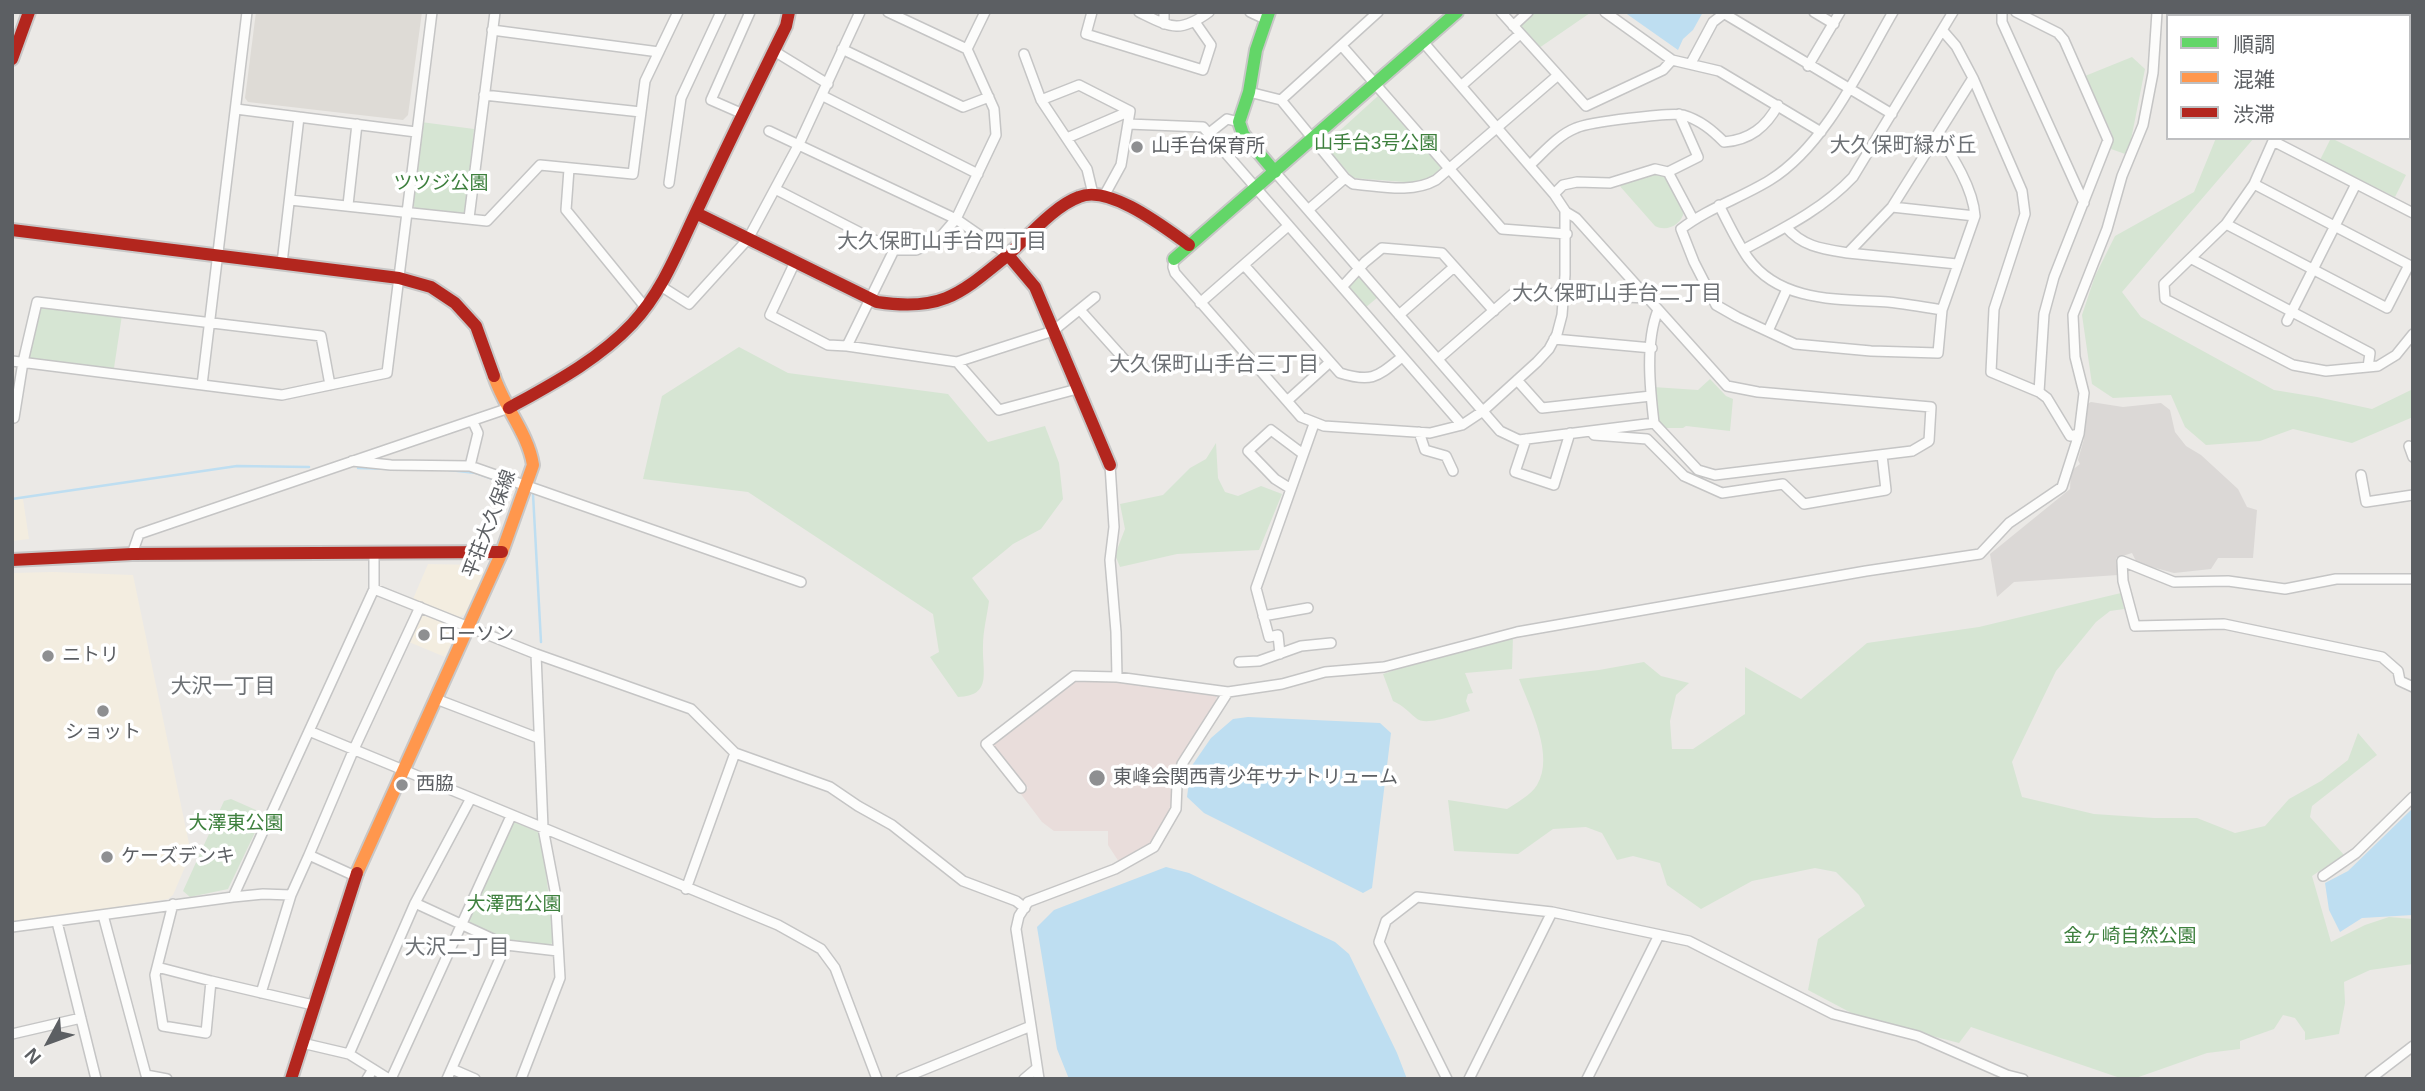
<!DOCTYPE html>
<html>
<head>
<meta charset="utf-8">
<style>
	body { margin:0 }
	#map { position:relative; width:2425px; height:1091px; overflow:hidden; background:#ebe9e6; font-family:Helvetica,"Noto Sans JP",sans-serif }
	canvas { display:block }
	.frame { position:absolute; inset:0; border:14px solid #5c5f63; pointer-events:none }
	.legend { position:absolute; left:2166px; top:14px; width:245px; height:126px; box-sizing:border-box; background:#fff; border:2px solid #bebfc1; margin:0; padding:9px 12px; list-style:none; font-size:21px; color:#5c5f63 }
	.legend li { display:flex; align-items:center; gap:14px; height:35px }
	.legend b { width:35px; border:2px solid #bebfc1 }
	.north { position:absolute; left:14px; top:1007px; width:70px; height:70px; -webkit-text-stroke:5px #fff; paint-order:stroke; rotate:229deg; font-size:19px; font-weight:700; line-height:28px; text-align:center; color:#5c5f63 }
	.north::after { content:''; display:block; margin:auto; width:24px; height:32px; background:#5c5f63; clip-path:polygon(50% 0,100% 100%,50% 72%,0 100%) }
</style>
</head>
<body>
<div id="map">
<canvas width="2425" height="1091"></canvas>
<div class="frame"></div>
<ul class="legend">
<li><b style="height:9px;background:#63d668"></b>順調</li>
<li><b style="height:9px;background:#ff974d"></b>混雑</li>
<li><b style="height:9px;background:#b3261e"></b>渋滞</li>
</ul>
<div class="north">N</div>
</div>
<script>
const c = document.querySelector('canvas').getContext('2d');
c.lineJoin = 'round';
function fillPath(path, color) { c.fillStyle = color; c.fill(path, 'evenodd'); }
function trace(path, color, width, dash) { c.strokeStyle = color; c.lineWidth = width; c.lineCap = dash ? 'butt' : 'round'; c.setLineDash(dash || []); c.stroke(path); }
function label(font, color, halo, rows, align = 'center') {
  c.font = font + ' Helvetica,"Noto Sans JP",sans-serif'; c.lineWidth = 7; c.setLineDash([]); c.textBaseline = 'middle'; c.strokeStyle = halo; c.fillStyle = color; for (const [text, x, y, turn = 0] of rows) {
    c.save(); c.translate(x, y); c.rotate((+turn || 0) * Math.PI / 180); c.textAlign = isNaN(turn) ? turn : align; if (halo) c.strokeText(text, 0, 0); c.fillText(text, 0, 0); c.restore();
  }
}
fillPath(new Path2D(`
	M 23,499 L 29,539 L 12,541 L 12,500 Z
	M 428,564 L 478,565 L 484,572 L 465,614 L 459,617 L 413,599 Z
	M 53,572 L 133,575 L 191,853 L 173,895 L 168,899 L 12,924 L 12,573 Z
	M 421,615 L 455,625 L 457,629 L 445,657 L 409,642 Z`), '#f3ede0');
fillPath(new Path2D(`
	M 2091,402 L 2123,407 L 2161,403 L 2170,410 L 2175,432 L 2186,446 L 2201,455 L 2238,489 L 2247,507 L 2257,510 L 2253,558 L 2218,558 L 2211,569 L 2174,573 L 2137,563 L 2132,553 L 2116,558 L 2118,575 L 2014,582 L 1997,597 L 1990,554 L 2070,489 L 2071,471 L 2080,464 L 2078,460 L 2084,439 L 2085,405 Z`), '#dbd8d6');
fillPath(new Path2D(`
	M 256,12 L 422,12 L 408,115 L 403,120 L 248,102 L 245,98 Z`), '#dedbd6');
fillPath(new Path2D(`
	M 1075,679 L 1151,682 L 1217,692 L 1216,703 L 1177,767 L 1173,788 L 1174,807 L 1153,844 L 1119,862 L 1108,845 L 1108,831 L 1054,831 L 1042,822 L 1020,793 L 1028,788 L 993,748 L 994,743 Z`), '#e9dddb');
fillPath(new Path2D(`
	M 1533,12 L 1590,13 L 1539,48 L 1518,25 Z
	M 2132,57 L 2145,69 L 2128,155 L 2111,149 L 2112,134 L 2085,76 Z
	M 1378,96 L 1441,168 L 1430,178 L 1417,183 L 1353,178 L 1324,145 Z
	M 421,122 L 474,129 L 466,213 L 461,214 L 416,209 L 411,203 Z
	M 2216,138 L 2254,138 L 2122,292 L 2141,317 L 2274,390 L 2317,397 L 2372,409 L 2413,389 L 2413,417 L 2352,443 L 2293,429 L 2260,441 L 2206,445 L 2185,427 L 2171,395 L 2113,398 L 2092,384 L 2082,315 L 2095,276 L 2115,236 L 2194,192 Z
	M 2331,138 L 2406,175 L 2395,197 L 2320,160 Z
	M 1657,174 L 1666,177 L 1684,212 C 1681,225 1667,232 1655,226 L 1618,184 Z
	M 1360,275 L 1378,297 L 1365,308 L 1349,290 L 1350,284 Z
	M 41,306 L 122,315 L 114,368 L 31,361 L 28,356 L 38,309 Z
	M 739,347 L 788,373 L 948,394 L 988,442 L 1045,426 L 1059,463 L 1063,499 L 1041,529 L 1013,544 L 972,578 L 989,601 C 987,616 983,631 983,646 C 982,671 993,696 958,697 L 930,657 L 939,652 L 933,614 L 748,492 L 643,479 L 662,396 Z
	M 1710,379 L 1726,396 L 1733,399 L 1730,431 L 1686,426 L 1683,428 L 1665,428 L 1658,419 L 1653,387 L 1698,390 Z
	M 1216,443 L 1218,478 L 1225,492 L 1238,496 L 1261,486 L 1282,494 L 1259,550 L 1177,554 L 1120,567 L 1115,555 L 1125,529 L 1120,504 L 1163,495 L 1190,468 L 1206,459 Z
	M 2121,593 L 2124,609 L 2110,611 L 2096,622 L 2056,671 L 2012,762 L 2022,797 L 2094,814 L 2154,818 L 2197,818 L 2235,833 L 2265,826 L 2289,799 L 2321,781 L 2348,760 L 2358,733 L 2377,755 L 2312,806 L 2310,817 L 2344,855 L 2312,876 L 2331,942 L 2365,925 L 2389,917 L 2413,919 L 2413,964 L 2370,970 L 2344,982 L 2345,1003 L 2339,1034 L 2305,1040 L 2305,1032 L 2295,1018 L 2283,1015 L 2274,1029 L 2240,1041 L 2240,1049 L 2207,1053 L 2133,1079 L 2123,1079 L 1971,1027 L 1959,1043 L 1859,1017 L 1808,990 L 1818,939 L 1865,906 L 1859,895 L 1836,872 L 1815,868 L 1752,881 L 1701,909 L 1667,885 L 1660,863 L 1633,856 L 1617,860 L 1602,833 L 1586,827 L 1553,829 L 1518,854 L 1454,851 L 1448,800 L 1507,809 C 1516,803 1531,795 1537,785 C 1555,756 1530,708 1519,679 L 1599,670 L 1644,662 L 1661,676 L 1689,683 L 1676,695 L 1670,721 L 1672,749 L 1693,749 L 1745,714 L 1745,667 L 1801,699 L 1867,643 L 1979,627 Z
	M 1513,636 L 1512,669 L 1465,673 L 1473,693 L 1468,694 L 1466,701 L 1470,711 C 1458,714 1425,727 1416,718 C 1407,711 1404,706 1393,701 L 1383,674 L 1426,660 Z
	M 231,799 L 256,810 L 260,822 L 228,889 L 190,897 L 183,891 L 224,801 Z
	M 514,822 L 538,832 L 542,839 L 554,942 L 548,946 L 505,939 L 471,925 L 468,918 Z`), '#d6e5d3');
fillPath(new Path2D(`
	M 1624,12 L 1703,12 L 1693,30 L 1683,39 L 1678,50 Z
	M 1248,717 L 1380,723 L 1391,733 L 1372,888 L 1363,893 L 1204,813 L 1187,797 L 1191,767 L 1211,738 L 1233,719 Z
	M 2413,808 L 2413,915 L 2362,918 L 2340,932 L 2329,910 L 2325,883 L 2348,871 Z
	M 1166,867 L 1189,873 L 1335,942 L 1349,954 L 1397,1053 L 1407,1079 L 1069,1079 L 1057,1049 L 1037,927 L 1054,910 Z`), '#bedef1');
trace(new Path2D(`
	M 358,468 L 390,469
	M 449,470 L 476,473 L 518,488
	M 533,494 L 541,642
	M 12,499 L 237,466 L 309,467`), '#bedef1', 2.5);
const street = new Path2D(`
	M 1092,12 L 1086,34 L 1203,70 L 1211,45 L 1195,22
	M 1139,12 C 1170,27 1179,34 1209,12
	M 1250,12 L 1265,19
	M 1501,12 L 1586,106 L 1663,70 L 1672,60
	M 1605,12 L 1672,60 L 1719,71 L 1821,132
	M 1814,12 L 1834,24
	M 1893,12 C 1861,67 1825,146 1770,180 C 1741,198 1708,208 1681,229 L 1694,262 L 1716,305 L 1737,317 L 1795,344 L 1871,351 L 1938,353 L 1942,310 L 1975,216 C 1973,188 1953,157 1938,134
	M 2002,12 L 2002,22 L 2084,203
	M 1725,14 L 1892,114
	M 1164,24 L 1164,12
	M 1513,26 L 1528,12
	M 492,30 L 659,52
	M 1943,31 L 1956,46 L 1973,78 L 2022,191 L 2025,214 L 1994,309 L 1991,372 L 2039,392 L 2044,314 L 2054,277 L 2108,140 L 2064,40 L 2058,33 L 2016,12
	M 1342,46 L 1502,229 L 1567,234
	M 842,49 L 963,107 L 989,97
	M 967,49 L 985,12
	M 774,51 L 828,84
	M 1024,54 L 1041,100 L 1087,169 L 1093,194
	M 1691,63 L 1713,22 L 1726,12
	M 1808,66 L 1840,12
	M 1461,86 L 1520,34
	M 1249,92 L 1281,100 L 1345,178 L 1308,210
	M 484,95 L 641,112
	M 823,96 L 978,174
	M 1041,100 L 1079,85 L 1130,111 L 1121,165 L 1104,196
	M 1281,100 L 1378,12
	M 236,109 L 416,132
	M 743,114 L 711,100 L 750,12
	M 1128,124 L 1203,127 L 1462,425
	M 769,131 L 956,219 L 1008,255
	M 1208,134 L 1227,119 L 1239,122
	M 1067,138 L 1130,111
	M 1530,165 C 1544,152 1558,135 1576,128 C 1589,122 1671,112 1683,115 C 1700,120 1712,130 1724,142 C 1750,140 1766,127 1778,105
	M 569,169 L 566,210 L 645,307
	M 1275,172 L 1500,431 L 1519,440 L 1654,423 L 1698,470 L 1715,475 L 1912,451 L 1929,441 L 1931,407 L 1758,392 L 1727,386 L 1576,218 L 1566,212 L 1554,194 L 1424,43
	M 1668,172 L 1698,157 L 1679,114
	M 1345,178 L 1353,184 C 1380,186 1411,194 1436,180 L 1557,76
	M 669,183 L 681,98 L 721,12
	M 775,189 L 894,250 L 916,250 L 937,241 L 956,219 L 996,135 L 994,109 L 967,49 L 888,12
	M 1554,194 L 1563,185 L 1577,182 L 1610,183 L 1655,169 L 1668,172 L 1693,219
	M 290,200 L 487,221 L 540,165 L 633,174 L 645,81 L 678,12
	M 348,205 L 357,124
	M 1719,205 C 1728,223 1737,242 1748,258 C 1780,303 1840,299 1888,302 C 1906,304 1924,307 1942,310
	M 1892,207 L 1975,216
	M 2413,213 L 2273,141 L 2254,184 L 2226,224 L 2164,284 L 2165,299 L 2293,365 L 2326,371 L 2378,366 L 2396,355 L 2413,334
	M 469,218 L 495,12
	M 2226,224 L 2387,308 L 2409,265 L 2254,184
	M 1786,227 C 1803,247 1823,249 1848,253 L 1892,207 L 1973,78
	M 1743,250 C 1782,229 1822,210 1853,177 L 1953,12
	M 1848,253 L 1957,264
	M 1174,259 L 1173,267 L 1175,273 L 1301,417 L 1324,426 L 1430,433 L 1462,425 L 1483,411 L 1537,362 L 1549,349 L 1557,334 L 1562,315 L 1565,275 L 1565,211
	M 2192,259 L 2370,353 L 2368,367
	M 795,262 L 770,315 L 828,345 L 847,346 L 957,362 L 999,410 L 1077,389
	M 282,263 L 299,117
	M 1244,265 L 1340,373 C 1372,383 1377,377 1402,357
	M 659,285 L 689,304 L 748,239 L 799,144 L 860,12
	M 1342,287 L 1365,262 L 1382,248 L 1442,253 L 1494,311
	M 1200,303 L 1288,226
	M 1080,310 L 1132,368
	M 1399,315 L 1454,267
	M 2287,321 L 2356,184
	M 1768,331 L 1787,289
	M 1554,339 L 1652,348
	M 847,346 L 894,250
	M 1438,359 L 1515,292 L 1647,298
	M 12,361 L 282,395 L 387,373 L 432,12
	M 957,362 L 1053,331 L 1095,297
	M 1517,380 L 1542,408 L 1651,396
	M 202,385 L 247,12
	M 2039,392 L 2047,398 L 2070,436 L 2079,434
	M 1287,401 L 1330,362
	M 14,418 L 23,362 L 37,302 L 321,336 L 330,385
	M 1654,423 C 1650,389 1645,342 1658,310
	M 1591,431 L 1594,435 L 1647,439 L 1684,476 L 1722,493 L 1783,484 L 1804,504 L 1886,490 L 1882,455
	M 1419,432 L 1425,450 L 1446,456 L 1453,471
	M 1526,439 L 1515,472 L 1554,485 L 1570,433
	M 2409,446 L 2413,457
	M 352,461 L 391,465 L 470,466 L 801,582
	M 1110,465 L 1114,527 L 1110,560 L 1116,632 L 1117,677
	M 470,466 L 478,433 L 473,422
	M 2361,475 L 2366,502 L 2413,495
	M 1291,489 L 1275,479 L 1248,451 L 1271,430 L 1303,454
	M 132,554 L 139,534 L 509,408
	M 2413,579 L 2336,579 L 2285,589 L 2228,581 L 2174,582 L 2122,561 L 2123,581 L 2135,626 L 2224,624 L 2382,657 L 2398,671 L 2400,681 L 2413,687
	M 374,589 L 536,654 L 691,709 L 735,753 L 686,889
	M 1263,616 L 1308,608
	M 1280,654 L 1278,635 L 1269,637 L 1256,588 L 1314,424
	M 1239,662 L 1259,661 L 1301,646 L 1331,643
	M 436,699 L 538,738
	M 309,731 L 778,925 L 821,949 L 835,968 L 877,1079
	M 735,753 L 830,787 L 858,806 L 892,825 L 963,881 L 1016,901 L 1025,908
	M 1021,788 L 986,744 L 1074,676 L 1117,677 L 1228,692 L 1282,684 L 1325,672 L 1384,667 L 1517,632 L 1866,571 L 1980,554 L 2009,523 L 2062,487 L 2079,434 L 2084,393 L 2075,357 L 2073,315 L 2107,229 L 2122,176 L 2143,125 L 2153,73 L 2157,12
	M 309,855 L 354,749 L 420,607
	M 2323,876 L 2356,853 L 2413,797
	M 233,897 L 374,589 L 374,552
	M 415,903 L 506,945 L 558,951
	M 173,904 L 155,975 L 163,1026 L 206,1033 L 211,981 L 313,1005
	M 103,915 L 146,1075 L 167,1079
	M 57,922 L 96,1079
	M 12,927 L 233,897 L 263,894 L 291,895 L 309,855 L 355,876
	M 157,967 L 211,981
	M 261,993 L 291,895
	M 1031,1026 L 1039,1079
	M 12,1034 L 81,1018
	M 302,1043 L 349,1054 L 389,1079
	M 349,1054 L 415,903 L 471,798
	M 452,1069 L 475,1079
	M 367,1079 L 373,1069
	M 391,1079 L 511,816
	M 447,1079 L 506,945
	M 521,1079 L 560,978 L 555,891 L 543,828 L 536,654
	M 901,1079 L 1031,1026 L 1016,929 L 1019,916 L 1028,902 L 1115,869 L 1154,847 L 1176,809 L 1177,784 L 1182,764 L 1228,692
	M 1024,1079 L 1037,1068
	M 1447,1079 L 1379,942 L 1386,921 L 1417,897 L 1552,912 L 1689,941 L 1833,1014 L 1918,1036 L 2007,1075 L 2023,1079
	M 1469,1079 L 1552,912
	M 1587,1079 L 1659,935
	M 2370,1079 L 2413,1046`);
const fast = new Path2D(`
	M 1269,12 L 1256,50 L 1249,92 L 1239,122 L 1243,134 L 1275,172
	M 1174,259 L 1457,12`);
const slow = new Path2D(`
	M 357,873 L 502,552 L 533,465 C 528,433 504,407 494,376`);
const jam = new Path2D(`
	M 12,59 L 29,12
	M 696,213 L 877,302 C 942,312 960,294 1008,255
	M 12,230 L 399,278 L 431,287 L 455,303 L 476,326 L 494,376
	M 509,408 C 552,384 598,360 632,324 C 664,290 680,245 700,204 C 728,144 757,85 786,26 L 789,12
	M 1110,465 L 1035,287 L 1008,255 C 1028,237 1054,206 1079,197 C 1109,184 1165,228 1189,245
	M 12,560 L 132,554 L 502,552
	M 291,1079 L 357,873`);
trace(street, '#c5c5c5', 12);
trace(fast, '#c8c7c7', 16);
trace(slow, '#c8c7c7', 16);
trace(jam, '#c8c7c7', 16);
trace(street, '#fcfcfb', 9);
trace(fast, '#63d668', 12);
trace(slow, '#ff974d', 12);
trace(jam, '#b3261e', 12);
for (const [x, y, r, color] of [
	[1137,147,7,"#8e8f91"],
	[424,635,7,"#8e8f91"],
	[48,656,7,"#8e8f91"],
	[103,711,7,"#8e8f91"],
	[1097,778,9,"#8e8f91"],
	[402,785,7,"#8e8f91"],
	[107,857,7,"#8e8f91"]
]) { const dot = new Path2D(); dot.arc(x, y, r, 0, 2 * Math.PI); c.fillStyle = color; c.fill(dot); trace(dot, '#fff', 2.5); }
label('19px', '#3e803e', '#fff', [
	["山手台3号公園",1376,144],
	["ツツジ公園",441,184],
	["大澤東公園",236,824],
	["大澤西公園",514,905],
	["金ヶ崎自然公園",2130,937]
]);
label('19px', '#5c5f63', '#fff', [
	["山手台保育所",1151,147],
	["ローソン",438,635],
	["ニトリ",62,656],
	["ショット",103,733,"center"],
	["東峰会関西青少年サナトリューム",1113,778],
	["西脇",416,785],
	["ケーズデンキ",121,857]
], 'left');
label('19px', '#5c5f63', '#fff', [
	["平荘大久保線",490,524,-69]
]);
label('21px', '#6d7175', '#fff', [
	["大久保町緑が丘",1903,146],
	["大久保町山手台四丁目",942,242],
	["大久保町山手台二丁目",1617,294],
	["大久保町山手台三丁目",1214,365],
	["大沢一丁目",223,687],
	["大沢二丁目",457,948]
]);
</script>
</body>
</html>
